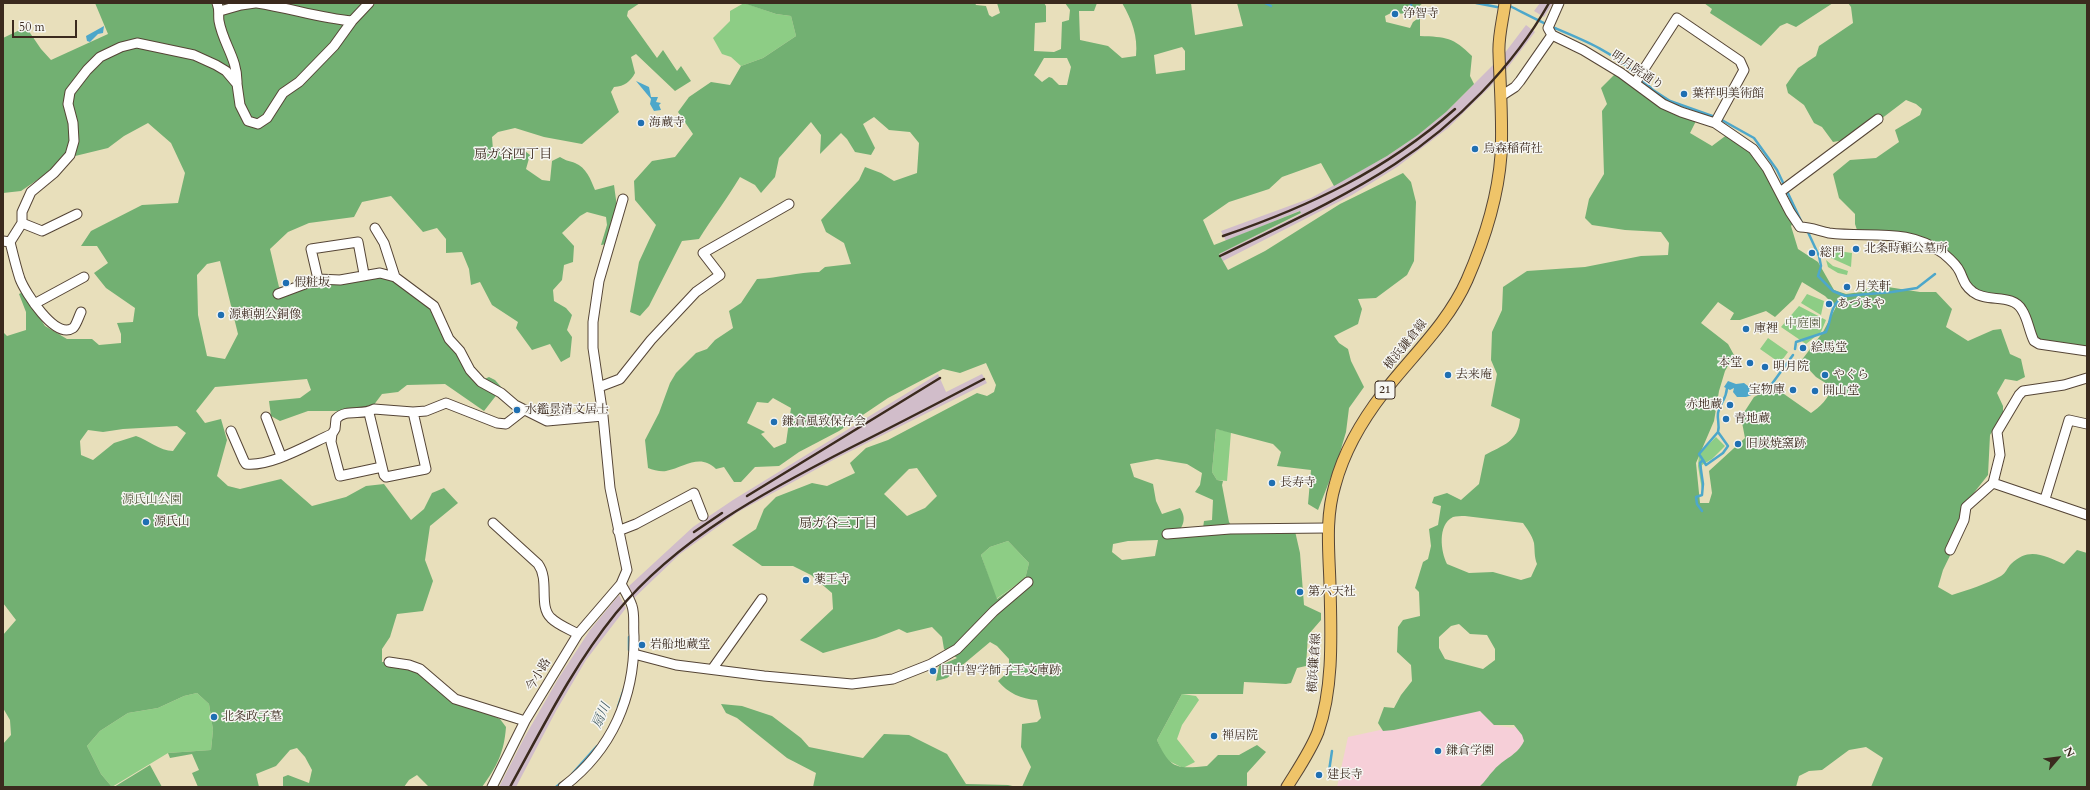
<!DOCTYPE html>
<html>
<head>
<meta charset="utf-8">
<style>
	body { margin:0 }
	#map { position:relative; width:2090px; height:790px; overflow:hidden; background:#e8dfbb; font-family:Cardo,serif }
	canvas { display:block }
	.frame { position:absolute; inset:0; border:4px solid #3b2a1e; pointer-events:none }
	.north { position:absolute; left:2038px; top:738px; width:40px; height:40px; -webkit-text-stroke:3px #f6f6f2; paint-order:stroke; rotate:62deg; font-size:11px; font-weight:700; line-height:16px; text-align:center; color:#3b2a1e }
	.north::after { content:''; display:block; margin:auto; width:14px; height:18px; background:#3b2a1e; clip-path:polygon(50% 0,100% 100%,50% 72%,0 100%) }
	.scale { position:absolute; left:12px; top:20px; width:65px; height:18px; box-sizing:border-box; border:2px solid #3b2a1e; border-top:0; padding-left:5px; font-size:12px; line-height:14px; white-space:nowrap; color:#3b2a1e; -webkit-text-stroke:3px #f6f6f2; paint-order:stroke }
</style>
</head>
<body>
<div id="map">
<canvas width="2090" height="790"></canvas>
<div class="frame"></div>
<div class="north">N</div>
<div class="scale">50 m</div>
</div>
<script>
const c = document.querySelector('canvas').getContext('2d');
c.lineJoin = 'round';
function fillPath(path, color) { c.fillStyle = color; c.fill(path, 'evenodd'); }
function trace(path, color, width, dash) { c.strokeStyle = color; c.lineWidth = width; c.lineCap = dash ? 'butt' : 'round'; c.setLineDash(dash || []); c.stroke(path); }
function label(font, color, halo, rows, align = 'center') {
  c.font = font + ' Cardo,"Noto Serif JP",serif'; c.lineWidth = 3; c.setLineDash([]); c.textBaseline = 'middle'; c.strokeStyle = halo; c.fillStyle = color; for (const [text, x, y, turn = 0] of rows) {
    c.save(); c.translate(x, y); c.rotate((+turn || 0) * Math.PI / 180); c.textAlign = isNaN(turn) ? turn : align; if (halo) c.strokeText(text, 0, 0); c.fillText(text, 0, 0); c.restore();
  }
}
fillPath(new Path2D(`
	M 1481,708 L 1494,725 L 1513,728 L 1531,719 L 1545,745 L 1489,787 L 1337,787 L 1348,737 Z`), '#f6cfd8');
fillPath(new Path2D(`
	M 1540,3 L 1553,3 L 1544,17 L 1534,11 Z
	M 1526,25 L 1535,32 L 1505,71 L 1504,54 Z
	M 1494,64 L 1495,81 L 1491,86 L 1448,128 L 1397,167 L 1352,195 L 1223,261 L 1219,254 L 1301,214 L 1299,211 L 1226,241 L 1221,231 L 1311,198 L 1387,156 L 1418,135 L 1446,112 Z
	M 938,374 L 946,392 L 982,374 L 987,383 L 835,459 L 738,512 L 680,554 L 634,598 L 629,586 L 693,527 L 733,500 Z
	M 619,595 L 626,608 L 586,660 L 556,711 L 516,787 L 499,787 L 524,738 L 558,679 L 590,630 Z`), '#d1bdca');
fillPath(new Path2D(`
	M 744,3 L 776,14 L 791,16 L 796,36 L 763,58 L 741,66 L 731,57 L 722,54 L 713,38 L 730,21 L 730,11 Z
	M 1831,250 L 1852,253 L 1851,267 L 1831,258 Z
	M 1826,260 L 1833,266 L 1848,271 L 1847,275 L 1838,273 L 1828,267 Z
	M 1807,294 L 1824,301 L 1821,315 L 1801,303 Z
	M 1799,306 L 1826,320 L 1821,332 L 1806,344 L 1781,327 Z
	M 1768,338 L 1788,352 L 1780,363 L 1760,349 Z
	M 1216,429 L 1231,432 L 1227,481 L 1217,480 L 1212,472 Z
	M 1716,437 L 1725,446 L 1712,459 L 1702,465 L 1702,490 L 1698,466 L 1699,454 Z
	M 1008,541 L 1029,563 L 1025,579 L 996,599 L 981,555 L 990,547 Z
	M 197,693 L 209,704 L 213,730 L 211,750 L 168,753 L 112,787 L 101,774 L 87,746 L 100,731 L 128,713 L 158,708 L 184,696 Z
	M 1182,694 L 1196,696 L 1199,700 L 1182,725 L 1177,739 L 1195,762 L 1183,768 L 1165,759 L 1157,740 Z`), '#8dcd85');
fillPath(new Path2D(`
	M 95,3 L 640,3 L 628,11 L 627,16 L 657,58 L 663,50 L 677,71 L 681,66 L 691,81 L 675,91 L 636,54 L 631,57 L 635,73 C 630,82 625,86 614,87 L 611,92 L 619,112 L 582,144 L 544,137 L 515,128 L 498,132 L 492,137 L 493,150 L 520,147 L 530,155 L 526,169 L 542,180 L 550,181 L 552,161 L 560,157 C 566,161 570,161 575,163 C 586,167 591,180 595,190 L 614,185 L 617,207 L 607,244 L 601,245 L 607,225 L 606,217 L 587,212 L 580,216 L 562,233 L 574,246 L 573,262 L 564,265 L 562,280 L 553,290 L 554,301 L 566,308 L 572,315 L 567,330 L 572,337 L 570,357 L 561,362 L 550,344 L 532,350 L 516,328 L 518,322 L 492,305 L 480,282 L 471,285 L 469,269 L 462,252 L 446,253 L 446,239 L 437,228 L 423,232 L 391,196 L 362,202 L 354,217 L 309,223 L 288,232 L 270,249 L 279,287 L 286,289 L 360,274 L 397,276 L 429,307 L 447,342 L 478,382 L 489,377 L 495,380 L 502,388 L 484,411 L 445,384 L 407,385 L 398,392 L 382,394 L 373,406 L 343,411 L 308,411 L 280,421 L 271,416 L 269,401 L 300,398 L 311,390 L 307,379 L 215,387 L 196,411 L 205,423 L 221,419 L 227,440 L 217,476 L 228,486 L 240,489 L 281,479 L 312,506 L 346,497 L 366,486 L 384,484 L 411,520 L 424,509 L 432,493 L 444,488 L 458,503 L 430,526 L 425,560 L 433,581 L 423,611 L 397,614 L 390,637 L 382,649 L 382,662 L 412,662 L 471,707 L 500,719 L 506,727 C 504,753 497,766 482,787 L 429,787 L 417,775 L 409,780 L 404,787 L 283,787 L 283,777 L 288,775 L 309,783 L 312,770 L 305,757 L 297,748 L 290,750 L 276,766 L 256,774 L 259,787 L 198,787 L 192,773 L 199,770 L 192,754 L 170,758 L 168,753 L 211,750 L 213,730 L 209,704 L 197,693 L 184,696 L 158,708 L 128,713 L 100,731 L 87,746 L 101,774 L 112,787 L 3,787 L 3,744 L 11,735 L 10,720 L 3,708 L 3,635 L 16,620 L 3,603 L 3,332 L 7,336 L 26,330 L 26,312 L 19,294 L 23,292 L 45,326 L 67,339 L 92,339 L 99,345 L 121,343 L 121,334 L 117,323 L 133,322 L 135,308 L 106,288 L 94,273 L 108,263 L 97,246 L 81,246 L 91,231 L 142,205 L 178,203 L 185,173 L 171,143 L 148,123 L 124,136 L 108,148 L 71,157 L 21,191 L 3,193 L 3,38 L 26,27 L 41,49 L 51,60 L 108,34 ZM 220,261 L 238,334 L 225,359 L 207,356 L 198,315 L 197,275 L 207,264 ZM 177,426 L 186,433 L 173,451 C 160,451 148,440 136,436 L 114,443 L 93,460 L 81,455 L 80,441 L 88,430 L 103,432 L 123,429 Z
	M 743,3 L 975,3 L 976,5 L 986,6 L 989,15 L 992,17 L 1000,13 L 997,3 L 1044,3 L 1046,6 L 1046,22 L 1035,23 L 1034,51 L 1054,52 L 1061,49 L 1062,22 L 1069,20 L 1070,10 L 1065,3 L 1097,3 L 1094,11 L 1079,11 L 1080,40 L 1108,46 L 1122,58 L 1136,56 C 1138,36 1132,20 1122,3 L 1191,3 L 1195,35 L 1243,26 L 1237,3 L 1423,3 L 1409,14 L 1391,13 L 1385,16 L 1386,22 L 1410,28 L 1413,22 L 1420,17 L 1420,36 C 1446,37 1453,37 1472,56 L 1470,76 L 1474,84 L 1446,112 L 1418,135 L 1387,156 L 1334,186 L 1321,163 L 1282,177 L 1269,189 L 1229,202 L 1203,220 L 1214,245 L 1300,211 L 1301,213 L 1219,254 L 1228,270 L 1265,251 L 1340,204 L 1403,173 L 1411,182 L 1416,202 L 1414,261 L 1407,275 L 1376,298 L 1358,299 L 1362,309 L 1358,324 L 1334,336 L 1339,343 L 1348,349 L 1351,361 L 1364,387 L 1349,408 L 1346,432 L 1338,459 L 1318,510 L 1308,504 L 1311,470 L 1277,466 L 1281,452 L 1273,444 L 1216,429 L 1212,472 L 1217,480 L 1223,481 L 1222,485 L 1229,522 L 1235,531 L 1295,531 L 1300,553 L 1304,605 L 1321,613 L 1321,620 L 1308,635 L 1306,666 L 1297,668 L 1291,683 L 1286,684 L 1244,682 L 1243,694 L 1182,694 L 1157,740 C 1170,769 1176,769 1207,766 L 1218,755 L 1239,755 L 1257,745 L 1266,752 L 1247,773 L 1247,787 L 1022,787 L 1031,767 L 1021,747 L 1022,724 L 1037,722 L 1041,718 L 1037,700 C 1021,699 1008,693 998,681 L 1009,671 L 1009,659 L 997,646 L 990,642 L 947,678 L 936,681 L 939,666 L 957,658 L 944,649 L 942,637 L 932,627 L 907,633 L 899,629 L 876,638 L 823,653 L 800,640 L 833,609 L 832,593 L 811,575 L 793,566 L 762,566 L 732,545 L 756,529 L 764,509 L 776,497 L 812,483 L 827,486 L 855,473 L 850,463 L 866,448 L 888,440 L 977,393 L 987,396 L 994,392 L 996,385 L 986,363 L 960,373 L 943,369 L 888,398 L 839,431 L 799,452 L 779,466 L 755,467 L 741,482 L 734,482 L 724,467 L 716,469 C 700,453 685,467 666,471 C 661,472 653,470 648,468 L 645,440 L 659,413 L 670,383 L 676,373 L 696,353 L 707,349 L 715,340 L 733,328 L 729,311 L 741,303 L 757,279 C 779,278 798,272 819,272 L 825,267 L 851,264 L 844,243 L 826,232 L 821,220 L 859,180 L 865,167 L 881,173 L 894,181 L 917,173 L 919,143 L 910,132 L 889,130 L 874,117 L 863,124 L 875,148 L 871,155 L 855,152 L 847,139 L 841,133 L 820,154 L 821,135 L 811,122 L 779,158 L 775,177 L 761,193 L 755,185 L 740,177 C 727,199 712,218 699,239 L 682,241 L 649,306 L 640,316 L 630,312 L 639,262 L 656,225 L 635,200 L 634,181 L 652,161 L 675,157 L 693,134 L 678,112 L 689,97 L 711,82 L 730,85 L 741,66 L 763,58 L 796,36 L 791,16 L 776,14 ZM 1182,47 L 1185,51 L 1185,70 L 1156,74 L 1154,55 ZM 1044,58 L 1067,58 L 1071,67 L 1067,85 L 1059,85 L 1052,78 L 1049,77 L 1042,82 L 1034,75 ZM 773,398 L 791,408 L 786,443 L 774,448 L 761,434 L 765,432 L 747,423 L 757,402 L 768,403 ZM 1157,459 L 1187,464 L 1202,473 L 1200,485 L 1195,492 L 1213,500 L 1212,520 L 1204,521 L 1202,535 L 1177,535 C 1183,525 1187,519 1180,508 L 1162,514 L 1156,501 L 1153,484 L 1134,477 L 1130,464 ZM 917,468 L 937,496 L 925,508 L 907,516 L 884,494 L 909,469 ZM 1158,540 L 1155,556 L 1122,560 L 1112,552 L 1113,544 L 1128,541 ZM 1008,541 L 1029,563 L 1025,579 L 997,599 L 981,555 L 990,547 Z
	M 1704,3 L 1833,3 L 1796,27 L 1787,23 L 1780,26 L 1761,46 L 1710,13 L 1712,9 Z
	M 1848,3 L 2087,3 L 2087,349 L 2054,344 L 2038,339 L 2028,313 L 1971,287 L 1941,249 L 1858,233 L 1855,224 L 1855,214 L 1839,198 L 1833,174 L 1850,160 L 1876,158 L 1899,142 L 1895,130 L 1920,115 L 1922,109 L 1916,104 L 1906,100 L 1856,138 L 1833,142 L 1822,127 L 1814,123 L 1804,105 L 1788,93 L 1786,85 L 1798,68 L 1816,56 L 1819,46 L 1853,23 L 1851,7 Z
	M 1615,74 L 1697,119 L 1690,133 L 1712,146 L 1728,134 L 1752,154 L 1796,219 L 1791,226 L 1798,249 L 1818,262 L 1834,290 L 1846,294 L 1861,292 L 1875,285 L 1920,292 L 1936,292 L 1952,309 L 1946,327 L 1968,341 L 1993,330 L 2001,329 L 2010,354 L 2021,359 L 2025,377 L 2017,381 L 2005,379 L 1997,393 L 2003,406 L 2003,414 L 1990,435 L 1988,475 L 1973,494 L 1960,535 L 1943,570 L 1938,587 L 1952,595 C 1968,590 1986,584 2001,576 C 2006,573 2007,568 2011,564 C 2029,546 2045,556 2064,564 L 2077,550 L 2087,553 L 2087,787 L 1871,787 L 1883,758 L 1866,747 L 1849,750 L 1822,770 L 1809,771 L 1799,776 L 1796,787 L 1479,787 C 1486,781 1488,776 1494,770 C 1504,758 1517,756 1524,741 L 1522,735 L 1514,725 L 1494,725 L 1480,711 L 1394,730 L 1383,731 L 1378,723 L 1384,707 L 1394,708 L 1401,695 L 1412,681 L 1411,665 L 1397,652 L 1398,627 L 1403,620 L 1420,616 L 1419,592 L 1415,588 L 1423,562 L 1428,559 L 1431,546 L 1429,529 L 1438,525 L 1441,506 L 1432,503 L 1434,497 L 1447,493 L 1461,500 L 1479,484 L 1485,455 C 1503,445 1518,442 1520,419 L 1491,406 L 1497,374 L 1491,360 L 1492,332 L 1502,310 L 1503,287 L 1527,271 L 1585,267 L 1641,256 L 1668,255 L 1669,243 L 1661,232 L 1625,230 L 1592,225 L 1585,218 L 1589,199 L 1604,174 L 1602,111 L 1607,104 L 1601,88 ZM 1802,282 L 1825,296 L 1836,307 L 1823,332 L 1801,361 L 1816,377 L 1832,387 C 1830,397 1819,408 1811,413 L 1774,387 L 1754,397 L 1741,417 L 1745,438 L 1709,471 L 1712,493 L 1709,503 L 1700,503 L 1696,463 L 1714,421 L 1719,391 L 1725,371 L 1734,355 L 1728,344 L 1701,323 L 1718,302 L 1734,313 L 1730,320 L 1740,320 L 1766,311 L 1775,317 L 1794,299 ZM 1465,516 L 1523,523 C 1527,529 1532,535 1534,543 C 1535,551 1534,556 1537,564 L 1531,577 L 1521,580 L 1493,572 L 1469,573 L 1447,564 C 1441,552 1437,525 1453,517 C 1456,516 1461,516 1465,516 ZM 1459,624 L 1470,634 L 1487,635 L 1495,649 L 1495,660 L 1483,669 L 1445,659 L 1439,648 L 1439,637 L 1451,626 Z
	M 721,704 L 742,706 L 772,716 L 801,738 L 809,747 L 863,758 L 884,734 L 909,735 L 947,754 L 966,784 L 1008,785 L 1017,787 L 813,787 L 816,773 L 787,758 L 737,718 L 726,713 Z
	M 150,765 L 162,787 L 114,787 Z`), '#72b072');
fillPath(new Path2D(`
	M 104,26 L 103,33 L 98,34 L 90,42 L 87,41 L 86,36 Z
	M 636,81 L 649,87 L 651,97 L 658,97 L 656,102 L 661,103 L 659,105 L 661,110 L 654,111 L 650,104 L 651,99 Z
	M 1728,381 L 1736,384 L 1744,383 L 1757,393 L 1746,397 L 1737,397 L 1733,392 L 1734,388 L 1730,390 L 1724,387 Z`), '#4da7ca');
trace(new Path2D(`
	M 1265,3 L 1271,6
	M 1476,3 L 1497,7
	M 1510,6 C 1526,14 1541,22 1557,29 C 1588,42 1612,52 1637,75
	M 1411,8 L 1411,3
	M 1641,79 L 1653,90 L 1670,101 L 1715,117
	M 1720,119 L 1754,138 L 1777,170 L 1802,223
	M 1807,230 L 1819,256 L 1821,266 L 1818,276 L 1833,291 L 1845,296 L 1892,292 L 1917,288 L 1935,274
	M 1795,349 L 1796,342 L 1826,332 C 1832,320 1829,304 1844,297
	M 1766,392 L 1793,355
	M 1757,393 L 1759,393
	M 1703,460 L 1699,454 L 1718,432
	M 1702,511 L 1697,504 L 1696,497 L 1702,495 L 1703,484 L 1700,463 L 1703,460 L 1706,465 L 1723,453 L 1728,446 L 1718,432 C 1720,425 1717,420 1718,413 C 1720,402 1726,401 1727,388
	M 629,650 L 629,637
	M 618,707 L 624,689
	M 1329,771 L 1332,751
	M 572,774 L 597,746
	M 556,787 L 561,783`), '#4da7ca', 2.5);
const minor = new Path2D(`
	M 217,3 C 220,10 218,15 219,21 C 223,44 238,59 237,84
	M 257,3 C 290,8 320,18 352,21
	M 220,11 L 241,5 L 255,3
	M 1552,35 L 1583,50 L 1621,73 L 1663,104 L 1681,112 L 1715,123 L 1753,149 L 1767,168 L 1790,212 L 1800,227 C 1811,227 1819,231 1829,233 C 1869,238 1909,227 1944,254 C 1950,259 1957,265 1960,272 C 1964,281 1965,286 1973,292 C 1987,303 2013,293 2022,310 C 2028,319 2029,331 2034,341 L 2039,344 L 2087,351
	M 1552,35 L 1548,28 L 1559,3
	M 1635,83 L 1677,18 L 1740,61 L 1744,70 L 1715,123
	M 1501,96 L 1515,87 L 1520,81 L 1552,35
	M 1780,192 L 1878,119
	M 22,223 L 42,231 L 77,214
	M 375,228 L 384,243 L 395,277
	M 3,241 L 10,242 L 22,223 L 22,212 L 31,192 L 54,173 L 70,155 L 74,141 L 73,123 L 68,104 L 70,92 L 87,70 L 100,57 L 121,47 L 137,43 L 194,55 L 216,65 L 226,71 L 237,84 L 240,105 L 248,121 L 258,124 L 267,118 L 283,93 L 299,82 L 334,46 L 352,21 L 369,3
	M 10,242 C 13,254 16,267 20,279 C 25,292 55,340 73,328 C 76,326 79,316 81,312
	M 318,279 L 311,249 L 358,242 L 364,274
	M 278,294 L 318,279 L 340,280 L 380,273 L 395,277 L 434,306 L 449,339 L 460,351 L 470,370 L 481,382 L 501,393 L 515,405 L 547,421 L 603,416
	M 36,303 L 84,277
	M 2087,378 L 2064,385 L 2023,391 L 2019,395 L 1997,432 L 2000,455 L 1993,483 L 2087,515
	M 599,387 L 620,379 L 651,340 L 696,292 L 720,275 L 703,253 L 789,204
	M 369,413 L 384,475 L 386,477 L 426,469 L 413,412
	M 266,417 L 281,456
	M 231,431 L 244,461 L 246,464 C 271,467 309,444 332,434 L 335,429 L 336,419 C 346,408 363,416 374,409 L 413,412 L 426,411 L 446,403 L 497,423 L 506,424 L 524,410
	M 332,434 L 331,442 L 340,476 L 382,467
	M 2045,499 L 2069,420 L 2087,424
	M 493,523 L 538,564 C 550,580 538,606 551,618 C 558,625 569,629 578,634
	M 618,531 L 636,524 L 694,493 L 703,516
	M 1167,534 L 1230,529 L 1327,528
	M 1950,550 L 1964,520 L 1966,507 L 1993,483
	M 634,654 L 676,665 L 764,676 L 852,684 L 893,679 L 931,664 L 957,649 L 994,611 L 1028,582
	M 389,662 L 409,665 L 420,669 L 455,699 L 525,721
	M 713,668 L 762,599
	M 492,787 L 525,721 L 578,634 L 621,584 L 627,570 L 610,488 L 603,416 L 593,348 L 593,322 L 599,281 L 623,199
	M 563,787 C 612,750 635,697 634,636 C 633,627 635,615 632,606 C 630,599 625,591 621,584`);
const major = new Path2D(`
	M 1287,787 C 1298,769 1310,752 1318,732 C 1334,687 1331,632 1330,585 C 1329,551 1325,518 1335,485 C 1344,451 1363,419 1384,392 C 1412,356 1448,323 1467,280 C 1484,241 1498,198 1501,155 C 1503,121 1500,87 1499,53 C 1498,37 1503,19 1505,3`);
trace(minor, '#554536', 11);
trace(major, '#554536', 13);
trace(minor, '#fff', 9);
trace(major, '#efc469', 11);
trace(new Path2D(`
	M 1223,236 C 1310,206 1385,171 1455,109
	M 1220,256 C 1279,227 1340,200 1395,164 C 1456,124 1513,67 1549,3
	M 747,496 L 940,378
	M 694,532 L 722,513
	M 510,787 C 543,727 573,666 616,613 C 679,537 766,491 852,447 C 896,425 940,402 984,379`), '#3b2a1e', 2.5);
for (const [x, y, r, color] of [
	[1395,14,4,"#1f6fb2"],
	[1684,94,4,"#1f6fb2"],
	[641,123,4,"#1f6fb2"],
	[1475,149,4,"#1f6fb2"],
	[1856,249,4,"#1f6fb2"],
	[1812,253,4,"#1f6fb2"],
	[286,283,4,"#1f6fb2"],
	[1847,287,4,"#1f6fb2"],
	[1829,304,4,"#1f6fb2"],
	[221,315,4,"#1f6fb2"],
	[1746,329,4,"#1f6fb2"],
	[1803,348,4,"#1f6fb2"],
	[1750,363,4,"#1f6fb2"],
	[1765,367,4,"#1f6fb2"],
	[1448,375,4,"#1f6fb2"],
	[1825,375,4,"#1f6fb2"],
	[1793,390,4,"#1f6fb2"],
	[1815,391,4,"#1f6fb2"],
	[1730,405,4,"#1f6fb2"],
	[517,410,4,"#1f6fb2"],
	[1726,419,4,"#1f6fb2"],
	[774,422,4,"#1f6fb2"],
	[1738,444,4,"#1f6fb2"],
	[1272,483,4,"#1f6fb2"],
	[146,522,4,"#1f6fb2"],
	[806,580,4,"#1f6fb2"],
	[1300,592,4,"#1f6fb2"],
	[642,645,4,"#1f6fb2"],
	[933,671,4,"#1f6fb2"],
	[214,717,4,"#1f6fb2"],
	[1214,736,4,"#1f6fb2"],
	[1438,751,4,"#1f6fb2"],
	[1319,775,4,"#1f6fb2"]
]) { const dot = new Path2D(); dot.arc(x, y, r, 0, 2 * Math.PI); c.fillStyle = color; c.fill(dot); trace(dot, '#f6f6f2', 1.5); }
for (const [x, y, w] of [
	[1385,390,20]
]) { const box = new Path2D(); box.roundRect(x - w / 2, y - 9, w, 18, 3); c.fillStyle = '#f6f6f2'; c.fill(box); trace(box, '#3b2a1e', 1); }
label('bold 11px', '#3b2a1e', null, [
	["21",1385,390]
]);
label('12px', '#3b2a1e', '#f6f6f2', [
	["浄智寺",1403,14],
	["葉祥明美術館",1692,94],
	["海蔵寺",649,123],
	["烏森稲荷社",1483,149],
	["北条時頼公墓所",1864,249],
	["総門",1820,253],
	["假粧坂",294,283],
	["月笑軒",1855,287],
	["あづまや",1837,304],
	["源頼朝公銅像",229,315],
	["庫裡",1754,329],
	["絵馬堂",1811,348],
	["本堂",1742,363,"right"],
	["明月院",1773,367],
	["去来庵",1456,375],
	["やぐら",1833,375],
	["宝物庫",1785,390,"right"],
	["開山堂",1823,391],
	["赤地蔵",1722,405,"right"],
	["水鑑景清文居士",525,410],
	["青地蔵",1734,419],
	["鎌倉風致保存会",782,422],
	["旧炭焼窯跡",1746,444],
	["長寿寺",1280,483],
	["源氏山",154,522],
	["薬王寺",814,580],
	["第六天社",1308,592],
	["岩船地蔵堂",650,645],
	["田中智学師子王文庫跡",941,671],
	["北条政子墓",222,717],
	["禅居院",1222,736],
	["鎌倉学園",1446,751],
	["建長寺",1327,775]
], 'left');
label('12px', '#3b2a1e', '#f6f6f2', [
	["明月院通り",1637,71,34],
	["横浜鎌倉線",1406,345,-51],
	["横浜鎌倉線",1315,663,-86],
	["今小路",539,675,-59]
]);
label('12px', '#545b3d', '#f6f6f2', [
	["中庭園",1803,324],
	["源氏山公園",152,500]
]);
label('13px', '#3b2a1e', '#f6f6f2', [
	["扇ガ谷四丁目",513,155],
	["扇ガ谷三丁目",838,524]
]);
label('italic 13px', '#425c63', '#f6f6f2', [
	["扇川",602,716,-66]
]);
</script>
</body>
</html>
